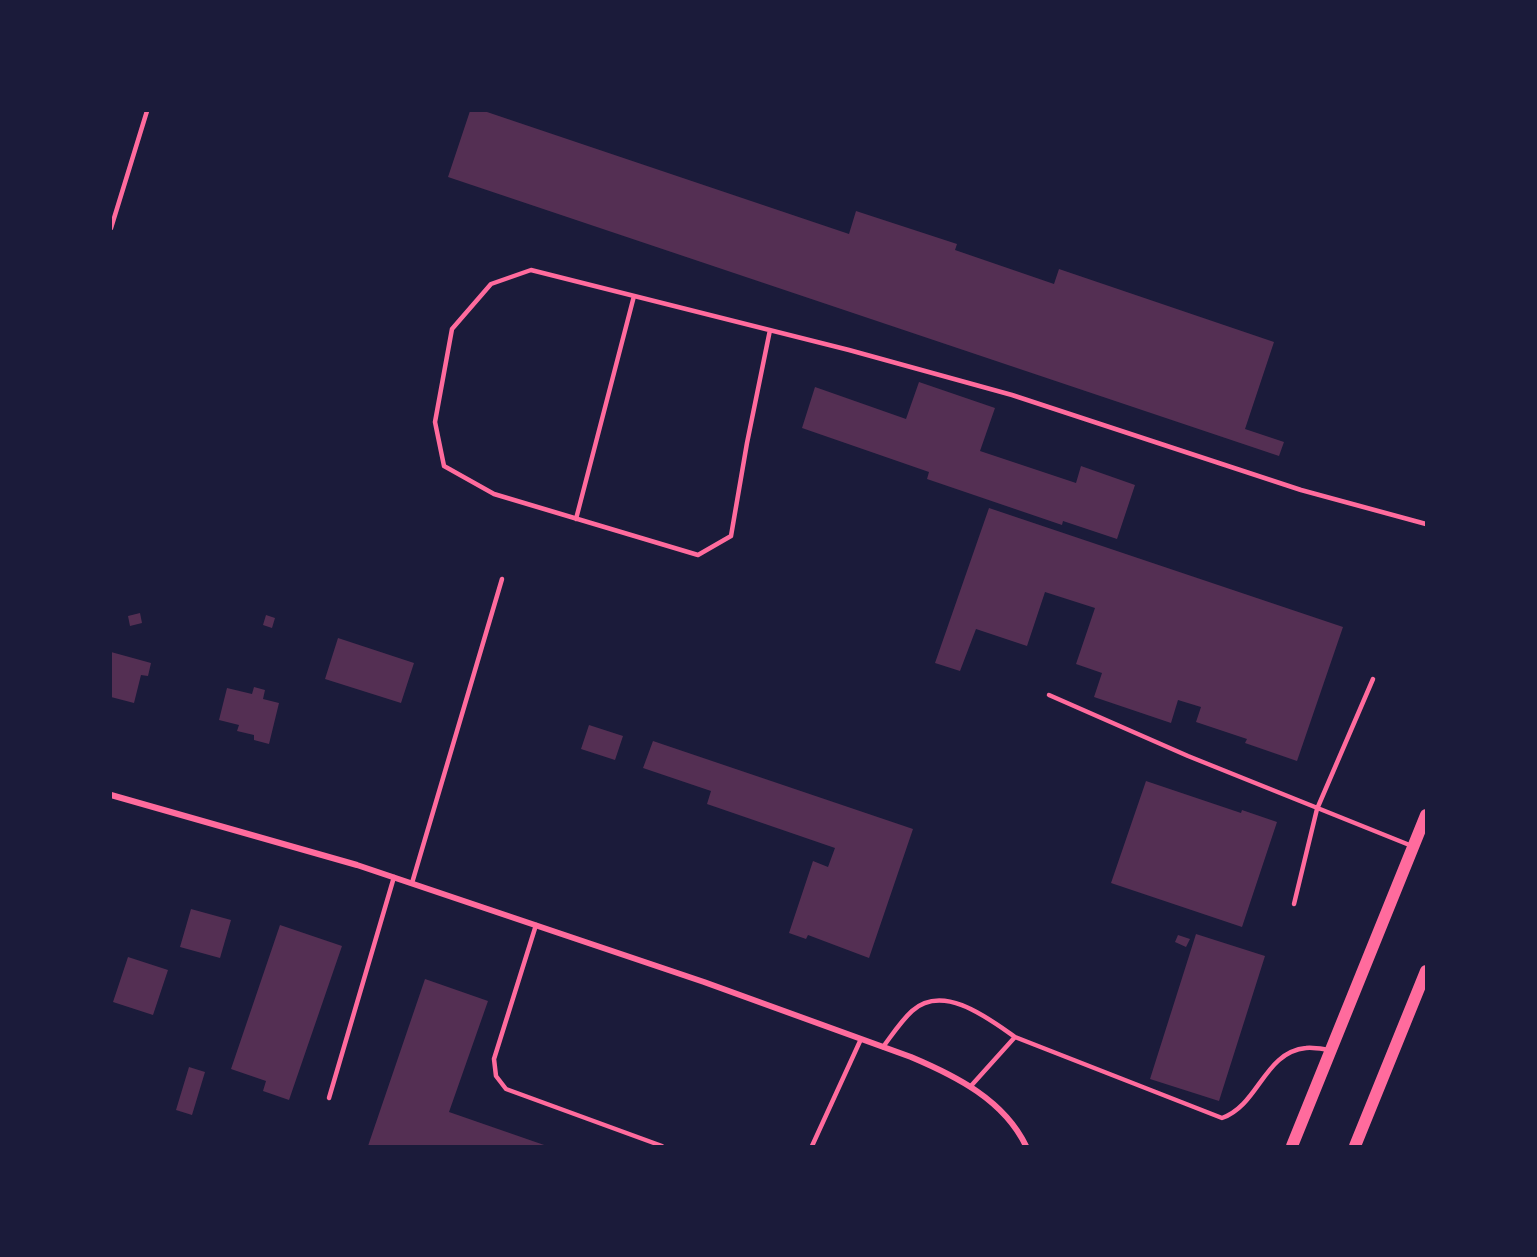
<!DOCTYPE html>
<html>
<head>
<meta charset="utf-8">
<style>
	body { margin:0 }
	#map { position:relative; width:1537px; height:1257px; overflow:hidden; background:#1b1b3a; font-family:Karla,sans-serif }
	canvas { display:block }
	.frame { position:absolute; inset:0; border:112px solid #1b1b3a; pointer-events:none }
</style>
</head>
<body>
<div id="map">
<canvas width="1537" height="1257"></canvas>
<div class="frame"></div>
</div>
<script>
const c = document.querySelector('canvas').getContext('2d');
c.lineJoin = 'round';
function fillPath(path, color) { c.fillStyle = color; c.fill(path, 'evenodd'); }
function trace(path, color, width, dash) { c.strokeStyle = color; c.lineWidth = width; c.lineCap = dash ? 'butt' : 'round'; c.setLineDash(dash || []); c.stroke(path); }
fillPath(new Path2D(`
	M 470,111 L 484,111 L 849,234 L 856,211 L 957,244 L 955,250 L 1054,284 L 1059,269 L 1274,342 L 1245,429 L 1284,442 L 1279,456 L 448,177 Z
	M 919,382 L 995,408 L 980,451 L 1076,483 L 1081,466 L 1135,485 L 1117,539 L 1063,521 L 1062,525 L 927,479 L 929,472 L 802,428 L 815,387 L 906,419 Z
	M 989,508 L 1343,627 L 1297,761 L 1245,743 L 1247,739 L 1196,722 L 1201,707 L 1178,700 L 1171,723 L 1094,697 L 1102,673 L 1076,664 L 1095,608 L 1045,592 L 1027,646 L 976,629 L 960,671 L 935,663 Z
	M 140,613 L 142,623 L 130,626 L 128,616 Z
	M 266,615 L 275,618 L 272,628 L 263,625 Z
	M 338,638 L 414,663 L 401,703 L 325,679 Z
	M 111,652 L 151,663 L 148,676 L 141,675 L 134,703 L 111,697 Z
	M 254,687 L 265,690 L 263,699 L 279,703 L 269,744 L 254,740 L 254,735 L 237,731 L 239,725 L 219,720 L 227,688 L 252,694 Z
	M 589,725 L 623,736 L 615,760 L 581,749 Z
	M 653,741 L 913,829 L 869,958 L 808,935 L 806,939 L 789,933 L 813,861 L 828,867 L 835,848 L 707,804 L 711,791 L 643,768 Z
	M 1146,781 L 1241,813 L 1242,810 L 1277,822 L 1242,927 L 1111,883 Z
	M 191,909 L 231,920 L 220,958 L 180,947 Z
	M 280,925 L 342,946 L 289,1100 L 263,1091 L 266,1081 L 231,1069 Z
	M 1196,934 L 1265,956 L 1219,1101 L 1150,1079 Z
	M 1178,935 L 1190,939 L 1186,947 L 1175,942 Z
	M 128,957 L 168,970 L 153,1015 L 113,1002 Z
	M 425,979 L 488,1001 L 449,1112 L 547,1146 L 368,1146 Z
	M 189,1067 L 205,1072 L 192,1115 L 176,1110 Z`), '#542f53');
trace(new Path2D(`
	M 111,228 L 147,111
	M 770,330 L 747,443 L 731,536 L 698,555 L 494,494 L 444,466 L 435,422 L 452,329 L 491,284 L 531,270 L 849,350 L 1012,395 L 1301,490 L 1426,524
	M 576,519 L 634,296
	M 1049,695 L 1188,756 L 1412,846
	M 412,883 L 502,579
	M 1294,904 L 1317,809 L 1373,679
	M 536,925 L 494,1059 L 496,1076 L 506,1089 L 662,1146
	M 883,1047 C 892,1035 901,1021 912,1011 C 943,983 988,1018 1015,1037
	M 970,1087 L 1015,1037 L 1222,1118 C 1259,1105 1264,1052 1306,1048 C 1313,1047 1322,1049 1329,1050
	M 329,1098 L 394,877
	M 812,1146 L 861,1039`), '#ff6b9d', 4.5);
trace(new Path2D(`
	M 111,795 L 357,865 L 704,982 L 911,1057 C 956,1076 1004,1100 1026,1146`), '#ff6b9d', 6);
trace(new Path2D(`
	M 1292,1146 L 1426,815
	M 1355,1146 L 1426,971`), '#ff6b9d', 12);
</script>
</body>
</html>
